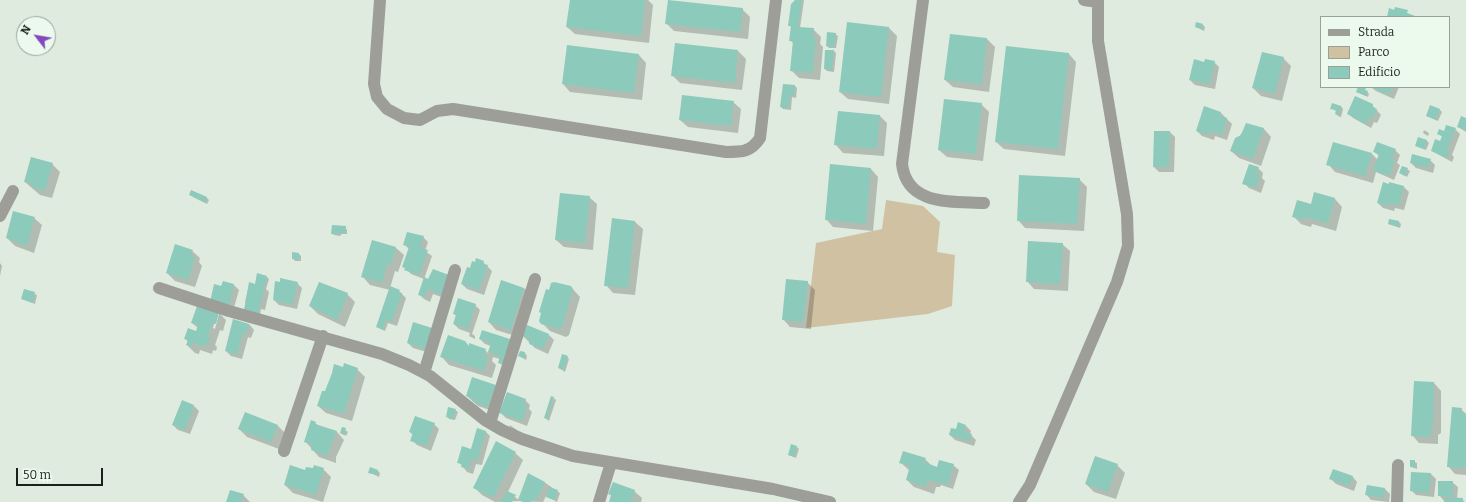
<!DOCTYPE html>
<html>
<head>
<meta charset="utf-8">
<style>
	body { margin:0 }
	#map { position:relative; width:1466px; height:502px; overflow:hidden; background:#dfebdf; font-family:Bitter,serif }
	canvas { display:block }
	.legend { position:absolute; left:1320px; top:16px; width:130px; height:72px; box-sizing:border-box; background:#ecf9ed; border:1px solid #98a299; margin:0; padding:5px 7px; list-style:none; font-size:12px; color:#1b201c }
	.legend li { display:flex; align-items:center; gap:8px; height:20px }
	.legend b { width:20px; border:1px solid #98a299 }
	.north { position:absolute; left:16px; top:16px; width:40px; height:40px; box-sizing:border-box; background:#ecf9ed; border:1px solid #98a299; border-radius:50%; rotate:301deg; font-size:11px; font-weight:700; line-height:16px; text-align:center; color:#1b201c }
	.north::after { content:''; display:block; margin:auto; width:14px; height:18px; background:#8349bf; clip-path:polygon(50% 0,100% 100%,50% 72%,0 100%) }
	.scale { position:absolute; left:16px; top:468px; width:87px; height:18px; box-sizing:border-box; border:2px solid #1b201c; border-top:0; padding-left:5px; font-size:12px; line-height:14px; white-space:nowrap; color:#1b201c; -webkit-text-stroke:3px #ecf9ed; paint-order:stroke }
</style>
</head>
<body>
<div id="map">
<canvas width="1466" height="502"></canvas>
<ul class="legend">
<li><b style="height:5px;background:#9d9e98"></b>Strada</li>
<li><b style="height:11px;background:#d0c1a2"></b>Parco</li>
<li><b style="height:11px;background:#8ccabb"></b>Edificio</li>
</ul>
<div class="north">N</div>
<div class="scale">50 m</div>
</div>
<script>
const c = document.querySelector('canvas').getContext('2d');
c.lineJoin = 'round';
function fillPath(path, color) { c.fillStyle = color; c.fill(path, 'evenodd'); }
function trace(path, color, width, dash) { c.strokeStyle = color; c.lineWidth = width; c.lineCap = dash ? 'butt' : 'round'; c.setLineDash(dash || []); c.stroke(path); }
fillPath(new Path2D(`
	M 886,200 L 923,206 L 940,222 L 937,252 L 955,255 L 952,306 L 928,314 L 806,328 L 816,243 L 882,229 Z`), '#d0c1a2');
fillPath(new Path2D(`
	M 571,0 L 648,0 L 653,5 L 649,43 L 575,34 L 567,27 Z
	M 799,0 L 804,0 L 800,28 L 813,29 L 821,37 L 820,44 L 823,47 L 820,80 L 799,78 L 791,70 L 793,43 L 790,40 L 792,28 L 790,26 Z
	M 742,9 L 750,17 L 748,39 L 674,31 L 666,23 Z
	M 848,23 L 889,28 L 897,36 L 889,104 L 848,99 L 840,92 Z
	M 1203,25 L 1205,27 L 1204,31 L 1196,27 Z
	M 835,34 L 838,36 L 836,48 L 829,48 L 827,46 Z
	M 951,35 L 987,39 L 995,47 L 989,92 L 953,87 L 945,80 Z
	M 676,44 L 738,51 L 746,59 L 742,90 L 680,83 L 672,75 Z
	M 834,51 L 836,53 L 834,72 L 827,71 L 825,69 Z
	M 1069,54 L 1076,62 L 1065,156 L 1004,149 L 996,142 Z
	M 639,55 L 646,63 L 642,100 L 570,92 L 563,84 Z
	M 1283,58 L 1291,66 L 1282,101 L 1261,96 L 1253,88 Z
	M 1214,62 L 1219,67 L 1215,89 L 1195,85 L 1190,80 L 1205,63 Z
	M 795,86 L 797,88 L 796,98 L 792,97 L 791,110 L 783,109 L 781,107 Z
	M 1359,87 L 1367,92 L 1369,94 L 1368,97 L 1357,92 Z
	M 1371,87 L 1399,87 L 1394,99 L 1376,91 Z
	M 733,102 L 741,109 L 738,133 L 688,127 L 680,120 Z
	M 981,104 L 989,112 L 983,161 L 947,157 L 939,150 Z
	M 1372,105 L 1381,115 L 1377,123 L 1374,122 L 1371,128 L 1353,118 L 1348,113 Z
	M 1341,106 L 1343,109 L 1341,117 L 1338,116 L 1336,114 L 1336,111 L 1331,108 Z
	M 1205,107 L 1221,113 L 1232,124 L 1227,140 L 1215,136 L 1214,140 L 1202,136 L 1197,131 Z
	M 1440,110 L 1442,112 L 1438,121 L 1427,116 Z
	M 880,116 L 887,123 L 884,156 L 843,153 L 836,145 Z
	M 1466,119 L 1466,132 L 1458,127 Z
	M 1247,124 L 1264,129 L 1271,137 L 1261,166 L 1239,158 L 1231,151 Z
	M 1455,129 L 1460,134 L 1452,155 L 1454,157 L 1452,162 L 1432,151 L 1440,143 L 1443,137 L 1438,134 Z
	M 1424,130 L 1429,133 L 1428,136 L 1423,133 Z
	M 1170,132 L 1175,137 L 1174,172 L 1159,172 L 1154,167 Z
	M 1426,140 L 1429,143 L 1426,150 L 1416,146 Z
	M 1395,150 L 1400,155 L 1397,163 L 1400,165 L 1394,180 L 1376,172 L 1373,183 L 1335,172 L 1328,164 L 1372,154 L 1378,160 L 1379,156 L 1375,152 Z
	M 1430,160 L 1435,165 L 1433,173 L 1416,168 L 1411,163 Z
	M 52,164 L 60,172 L 52,198 L 40,195 L 25,182 Z
	M 1402,167 L 1410,171 L 1407,177 L 1400,173 Z
	M 1258,168 L 1263,173 L 1262,178 L 1265,181 L 1261,193 L 1249,188 L 1244,183 Z
	M 871,169 L 878,177 L 873,231 L 833,227 L 826,219 Z
	M 1079,179 L 1087,187 L 1084,231 L 1025,228 L 1018,220 Z
	M 1390,183 L 1404,187 L 1409,192 L 1404,210 L 1395,208 L 1394,211 L 1383,208 L 1378,203 Z
	M 191,191 L 207,198 L 209,200 L 207,204 L 193,197 Z
	M 1315,194 L 1335,199 L 1342,207 L 1336,231 L 1312,224 L 1311,227 L 1301,224 L 1293,216 L 1312,205 Z
	M 589,197 L 597,204 L 593,250 L 564,247 L 556,240 Z
	M 34,218 L 42,225 L 34,253 L 15,246 L 7,238 Z
	M 613,219 L 635,222 L 643,229 L 635,295 L 613,293 L 606,285 Z
	M 1399,222 L 1401,224 L 1400,228 L 1389,224 Z
	M 345,227 L 347,230 L 347,234 L 342,234 L 340,236 L 334,235 L 332,233 Z
	M 423,237 L 428,242 L 425,251 L 432,256 L 424,279 L 447,299 L 433,294 L 430,302 L 424,299 L 419,294 L 424,279 L 411,274 L 403,266 L 409,249 L 404,244 Z
	M 373,241 L 396,248 L 404,255 L 398,272 L 395,271 L 390,288 L 399,291 L 406,298 L 397,326 L 388,323 L 385,331 L 377,327 L 390,290 L 370,285 L 363,277 Z
	M 1062,244 L 1070,251 L 1068,291 L 1034,289 L 1027,281 Z
	M 192,251 L 200,258 L 199,262 L 202,266 L 195,287 L 175,281 L 167,273 Z
	M 299,254 L 301,256 L 301,261 L 295,261 L 293,258 Z
	M 483,262 L 492,271 L 484,295 L 467,289 L 462,284 L 470,269 Z
	M 0,263 L 2,266 L 0,276 Z
	M 267,277 L 269,279 L 266,289 L 269,292 L 265,310 L 261,309 L 260,315 L 245,302 L 250,283 L 258,285 Z
	M 223,282 L 234,285 L 239,290 L 233,311 L 216,307 Z
	M 276,282 L 297,283 L 302,288 L 297,309 L 279,305 L 274,300 Z
	M 807,282 L 815,290 L 811,329 L 790,327 L 783,319 Z
	M 571,287 L 580,297 L 569,335 L 566,337 L 550,331 L 542,323 Z
	M 524,288 L 532,296 L 519,337 L 496,330 L 489,322 Z
	M 25,290 L 37,295 L 35,304 L 22,299 Z
	M 347,294 L 355,302 L 345,327 L 318,314 L 310,306 Z
	M 475,305 L 480,310 L 472,334 L 475,336 L 475,339 L 469,336 L 470,333 L 459,329 L 454,324 L 456,316 L 454,313 Z
	M 215,309 L 226,320 L 223,331 L 220,330 L 215,345 L 217,347 L 216,351 L 213,350 L 212,354 L 200,350 L 199,354 L 195,353 L 187,345 L 188,342 L 185,338 L 197,332 L 198,328 L 192,323 ZM 217,314 L 219,314 L 215,329 L 213,328 Z
	M 249,324 L 254,330 L 251,338 L 248,337 L 242,359 L 231,356 L 226,351 Z
	M 414,324 L 430,353 L 413,348 L 408,343 Z
	M 527,326 L 549,335 L 554,340 L 548,354 L 535,348 L 523,336 Z
	M 480,339 L 512,341 L 504,367 L 499,362 L 500,359 L 493,357 L 492,361 L 496,365 L 492,378 L 449,365 L 442,357 L 485,350 L 488,353 L 491,346 L 485,344 Z
	M 525,353 L 527,356 L 526,360 L 519,356 Z
	M 567,357 L 569,359 L 565,372 L 559,368 Z
	M 343,369 L 357,369 L 365,377 L 352,421 L 326,413 L 318,406 L 326,392 Z
	M 1434,383 L 1441,391 L 1441,433 L 1438,435 L 1438,444 L 1419,443 L 1412,435 Z
	M 495,386 L 493,411 L 478,406 L 467,396 Z
	M 554,398 L 556,400 L 549,421 L 545,418 Z
	M 525,400 L 530,405 L 529,409 L 532,412 L 527,426 L 506,418 L 501,413 Z
	M 194,406 L 199,411 L 190,434 L 178,430 L 173,425 Z
	M 1461,409 L 1466,414 L 1466,475 L 1455,474 L 1448,466 Z
	M 455,410 L 458,412 L 455,420 L 449,419 L 447,416 Z
	M 315,423 L 319,426 L 337,432 L 344,440 L 336,457 L 336,463 L 319,457 L 305,441 Z
	M 434,424 L 439,429 L 431,451 L 417,445 L 412,440 L 413,435 L 410,432 Z
	M 277,425 L 285,433 L 279,449 L 247,437 L 239,429 Z
	M 510,425 L 517,430 L 516,432 L 509,428 Z
	M 966,426 L 971,431 L 970,434 L 976,440 L 974,446 L 955,440 L 950,435 Z
	M 342,428 L 348,432 L 346,436 L 341,433 Z
	M 485,431 L 490,436 L 482,465 L 476,464 L 473,474 L 467,472 L 459,462 L 472,450 Z
	M 797,447 L 799,449 L 796,458 L 789,455 Z
	M 904,452 L 925,459 L 932,466 L 938,468 L 953,465 L 959,470 L 953,489 L 941,485 L 940,487 L 936,487 L 934,494 L 914,487 L 907,480 L 910,471 L 900,462 Z
	M 515,453 L 523,460 L 508,492 L 519,500 L 544,482 L 560,493 L 557,502 L 546,496 L 543,502 L 520,501 L 495,502 L 482,495 L 474,487 Z
	M 1411,461 L 1417,463 L 1417,469 L 1411,467 Z
	M 1117,465 L 1125,473 L 1116,499 L 1094,492 L 1086,484 Z
	M 323,469 L 331,477 L 323,502 L 293,493 L 285,485 L 306,471 Z
	M 378,471 L 380,473 L 379,477 L 369,472 Z
	M 1431,474 L 1436,479 L 1434,497 L 1416,495 L 1411,490 Z
	M 1352,476 L 1357,482 L 1354,491 L 1336,484 L 1331,479 Z
	M 1452,482 L 1458,487 L 1457,499 L 1462,499 L 1465,502 L 1445,502 L 1439,495 Z
	M 1367,486 L 1385,489 L 1390,494 L 1389,502 L 1371,500 L 1366,494 Z
	M 634,491 L 642,498 L 641,502 L 610,502 L 612,496 L 609,494 Z
	M 243,495 L 250,502 L 227,502 Z`), '#0003');
fillPath(new Path2D(`
	M 570,0 L 645,0 L 641,36 L 566,27 Z
	M 668,0 L 743,8 L 740,32 L 665,24 Z
	M 795,0 L 802,0 L 798,27 L 814,28 L 813,38 L 816,38 L 813,73 L 790,71 L 793,41 L 789,41 L 791,26 L 788,26 L 791,4 Z
	M 1395,7 L 1408,10 L 1407,13 L 1418,17 L 1387,17 L 1389,8 L 1394,10 Z
	M 847,22 L 889,27 L 881,97 L 839,92 Z
	M 1196,22 L 1203,24 L 1202,29 L 1195,27 Z
	M 827,32 L 836,33 L 834,47 L 826,46 Z
	M 950,34 L 987,38 L 982,84 L 944,80 Z
	M 675,43 L 738,50 L 735,83 L 671,76 Z
	M 567,45 L 639,54 L 634,93 L 562,84 Z
	M 1006,46 L 1069,53 L 1058,149 L 995,142 Z
	M 825,50 L 834,50 L 832,70 L 824,69 Z
	M 1262,52 L 1284,57 L 1275,94 L 1252,88 Z
	M 1194,59 L 1204,62 L 1205,59 L 1215,61 L 1210,84 L 1189,80 Z
	M 783,84 L 795,85 L 794,96 L 790,96 L 789,108 L 780,107 Z
	M 1358,87 L 1366,88 L 1365,90 L 1368,91 L 1366,96 L 1356,92 Z
	M 1370,87 L 1392,87 L 1389,95 Z
	M 682,95 L 734,101 L 731,126 L 679,120 Z
	M 1355,96 L 1373,104 L 1373,107 L 1377,109 L 1372,119 L 1369,117 L 1366,124 L 1347,114 Z
	M 944,99 L 982,103 L 976,154 L 938,150 Z
	M 1332,103 L 1341,106 L 1339,115 L 1335,114 L 1336,110 L 1330,109 Z
	M 1430,105 L 1440,109 L 1436,120 L 1426,116 Z
	M 1204,106 L 1221,112 L 1220,116 L 1227,118 L 1222,135 L 1210,131 L 1209,135 L 1196,131 Z
	M 838,111 L 880,115 L 877,149 L 834,145 Z
	M 1461,116 L 1466,118 L 1466,130 L 1457,127 Z
	M 1246,123 L 1264,128 L 1253,159 L 1230,151 L 1235,138 L 1241,135 Z
	M 1446,125 L 1456,128 L 1447,150 L 1450,151 L 1447,158 L 1431,151 L 1435,139 L 1440,141 L 1442,136 L 1437,134 L 1439,129 L 1444,131 Z
	M 1154,131 L 1170,131 L 1169,167 L 1153,167 Z
	M 1418,137 L 1427,140 L 1424,149 L 1415,146 Z
	M 1333,142 L 1372,153 L 1365,176 L 1326,165 Z
	M 1377,142 L 1396,149 L 1392,158 L 1395,159 L 1389,176 L 1373,170 L 1379,154 L 1373,152 Z
	M 1412,154 L 1431,159 L 1428,168 L 1410,163 Z
	M 31,157 L 53,163 L 45,191 L 31,187 L 32,184 L 24,182 Z
	M 830,164 L 871,168 L 866,224 L 825,220 Z
	M 1249,164 L 1259,167 L 1256,174 L 1260,175 L 1256,188 L 1242,184 Z
	M 1402,166 L 1408,168 L 1405,176 L 1399,173 Z
	M 1019,175 L 1080,178 L 1077,224 L 1017,221 Z
	M 1383,182 L 1389,184 L 1389,182 L 1404,186 L 1399,206 L 1390,203 L 1389,206 L 1377,203 Z
	M 191,190 L 207,197 L 205,202 L 189,195 Z
	M 1314,192 L 1335,198 L 1328,223 L 1304,217 L 1303,220 L 1292,217 L 1297,200 L 1311,204 Z
	M 560,193 L 590,196 L 585,243 L 555,240 Z
	M 13,211 L 35,217 L 27,246 L 6,238 Z
	M 612,218 L 635,221 L 628,288 L 604,286 Z
	M 1389,219 L 1399,221 L 1398,227 L 1388,224 Z
	M 332,225 L 346,226 L 345,233 L 331,234 Z
	M 407,232 L 424,236 L 420,248 L 428,250 L 419,275 L 404,270 L 405,268 L 402,267 L 409,247 L 403,245 Z
	M 372,240 L 396,247 L 391,265 L 387,264 L 382,283 L 361,277 Z
	M 1028,241 L 1063,243 L 1060,284 L 1026,282 Z
	M 175,244 L 193,250 L 191,256 L 195,257 L 188,280 L 166,273 Z
	M 292,252 L 299,253 L 299,260 L 292,259 Z
	M 476,258 L 484,261 L 483,264 L 488,265 L 479,290 L 461,284 L 467,267 L 470,268 L 472,261 L 475,262 Z
	M 433,269 L 449,275 L 442,295 L 428,289 L 425,297 L 418,295 L 424,277 L 428,279 Z
	M 257,273 L 267,276 L 258,314 L 244,310 L 249,282 L 255,284 Z
	M 280,278 L 298,282 L 292,305 L 273,300 L 275,281 L 280,282 Z
	M 786,279 L 808,281 L 803,322 L 782,320 Z
	M 501,280 L 524,288 L 511,330 L 488,322 Z
	M 223,281 L 234,284 L 229,307 L 210,302 L 214,284 L 221,286 Z
	M 319,282 L 348,293 L 337,320 L 309,306 Z
	M 554,282 L 571,286 L 573,289 L 562,327 L 558,329 L 541,324 L 539,321 L 541,313 L 539,312 L 546,289 L 549,290 L 551,283 Z
	M 390,286 L 400,290 L 399,292 L 402,293 L 392,322 L 386,320 L 383,330 L 376,327 Z
	M 24,289 L 35,292 L 33,303 L 21,299 Z
	M 458,298 L 476,304 L 468,329 L 453,324 L 456,315 L 453,314 Z
	M 198,303 L 219,312 L 216,324 L 212,323 L 208,337 L 210,338 L 208,344 L 206,343 L 204,347 L 193,343 L 191,347 L 186,345 L 188,340 L 184,339 L 188,328 L 196,331 L 198,325 L 191,323 Z
	M 233,319 L 249,324 L 246,334 L 243,333 L 237,355 L 225,351 Z
	M 413,322 L 432,328 L 426,349 L 407,343 Z
	M 527,325 L 549,334 L 543,349 L 529,344 L 530,339 L 522,336 Z
	M 482,330 L 513,340 L 505,365 L 498,363 L 500,356 L 488,352 L 491,343 L 479,339 Z
	M 448,335 L 465,341 L 469,346 L 469,343 L 486,349 L 484,354 L 488,356 L 484,371 L 440,357 Z
	M 520,351 L 525,352 L 524,358 L 518,356 Z
	M 562,354 L 568,356 L 563,370 L 558,368 Z
	M 344,363 L 358,368 L 344,414 L 317,406 L 322,391 L 325,391 L 332,373 L 334,364 L 343,367 Z
	M 472,377 L 496,385 L 488,407 L 472,401 L 473,399 L 466,396 Z
	M 1414,381 L 1434,382 L 1433,426 L 1431,427 L 1431,437 L 1411,436 Z
	M 507,392 L 526,399 L 524,405 L 527,406 L 522,421 L 499,413 Z
	M 551,396 L 554,397 L 547,419 L 544,418 Z
	M 182,400 L 194,405 L 185,430 L 172,425 Z
	M 448,407 L 456,409 L 453,419 L 446,417 Z
	M 1452,407 L 1462,408 L 1461,413 L 1466,414 L 1466,468 L 1447,467 Z
	M 245,412 L 278,425 L 271,442 L 238,429 Z
	M 415,416 L 435,423 L 426,446 L 410,441 L 413,433 L 409,432 Z
	M 311,420 L 316,422 L 315,424 L 337,431 L 329,449 L 328,456 L 311,450 L 312,445 L 304,442 Z
	M 958,422 L 966,425 L 964,432 L 972,434 L 969,441 L 949,435 L 951,428 L 956,429 Z
	M 342,427 L 346,428 L 344,435 L 340,433 Z
	M 477,428 L 486,431 L 477,461 L 471,459 L 469,469 L 461,467 L 462,464 L 457,463 L 462,446 L 471,449 Z
	M 496,441 L 516,452 L 494,497 L 492,497 L 473,488 Z
	M 791,444 L 797,446 L 794,457 L 788,455 Z
	M 903,451 L 926,458 L 924,462 L 937,467 L 939,460 L 954,464 L 948,485 L 928,480 L 926,487 L 906,480 L 910,466 L 899,463 Z
	M 1095,456 L 1118,464 L 1108,492 L 1085,484 Z
	M 1410,460 L 1415,460 L 1415,467 L 1410,467 Z
	M 290,465 L 305,470 L 306,467 L 313,468 L 314,465 L 324,468 L 316,495 L 284,485 Z
	M 370,467 L 378,470 L 377,475 L 368,473 Z
	M 1333,469 L 1353,476 L 1349,486 L 1329,479 Z
	M 1411,472 L 1431,473 L 1429,493 L 1410,491 Z
	M 528,473 L 545,482 L 537,500 L 533,499 L 531,502 L 523,502 L 518,500 Z
	M 1438,481 L 1453,481 L 1453,496 L 1438,496 Z
	M 613,482 L 635,490 L 632,499 L 634,502 L 609,502 L 611,495 L 608,494 Z
	M 1367,485 L 1385,488 L 1384,498 L 1365,495 Z
	M 549,487 L 558,490 L 554,500 L 546,497 Z
	M 230,490 L 244,494 L 241,502 L 226,502 Z
	M 507,491 L 516,495 L 512,502 L 501,502 Z
	M 1445,497 L 1463,498 L 1463,502 L 1444,502 Z`), '#8ccabb');
trace(new Path2D(`
	M 380,0 L 374,84 L 377,97 L 387,109 L 404,118 L 420,120 L 437,111 L 453,109 L 726,152 C 742,152 751,152 760,138 L 776,0
	M 923,0 L 902,164 C 907,206 951,201 984,203
	M 1084,0 L 1098,2
	M 0,216 L 13,191
	M 159,288 L 229,311 L 382,354 L 409,365 L 430,376 L 485,420 L 502,430 L 522,439 L 573,456 L 773,489 L 830,502
	M 424,373 L 455,270
	M 490,423 L 535,279
	M 284,451 L 323,336
	M 599,502 L 611,463
	M 1019,502 L 1030,485 L 1117,282 L 1128,246 L 1127,214 L 1098,41 L 1098,0
	M 1397,502 L 1398,465`), '#9d9e98', 12);
</script>
</body>
</html>
